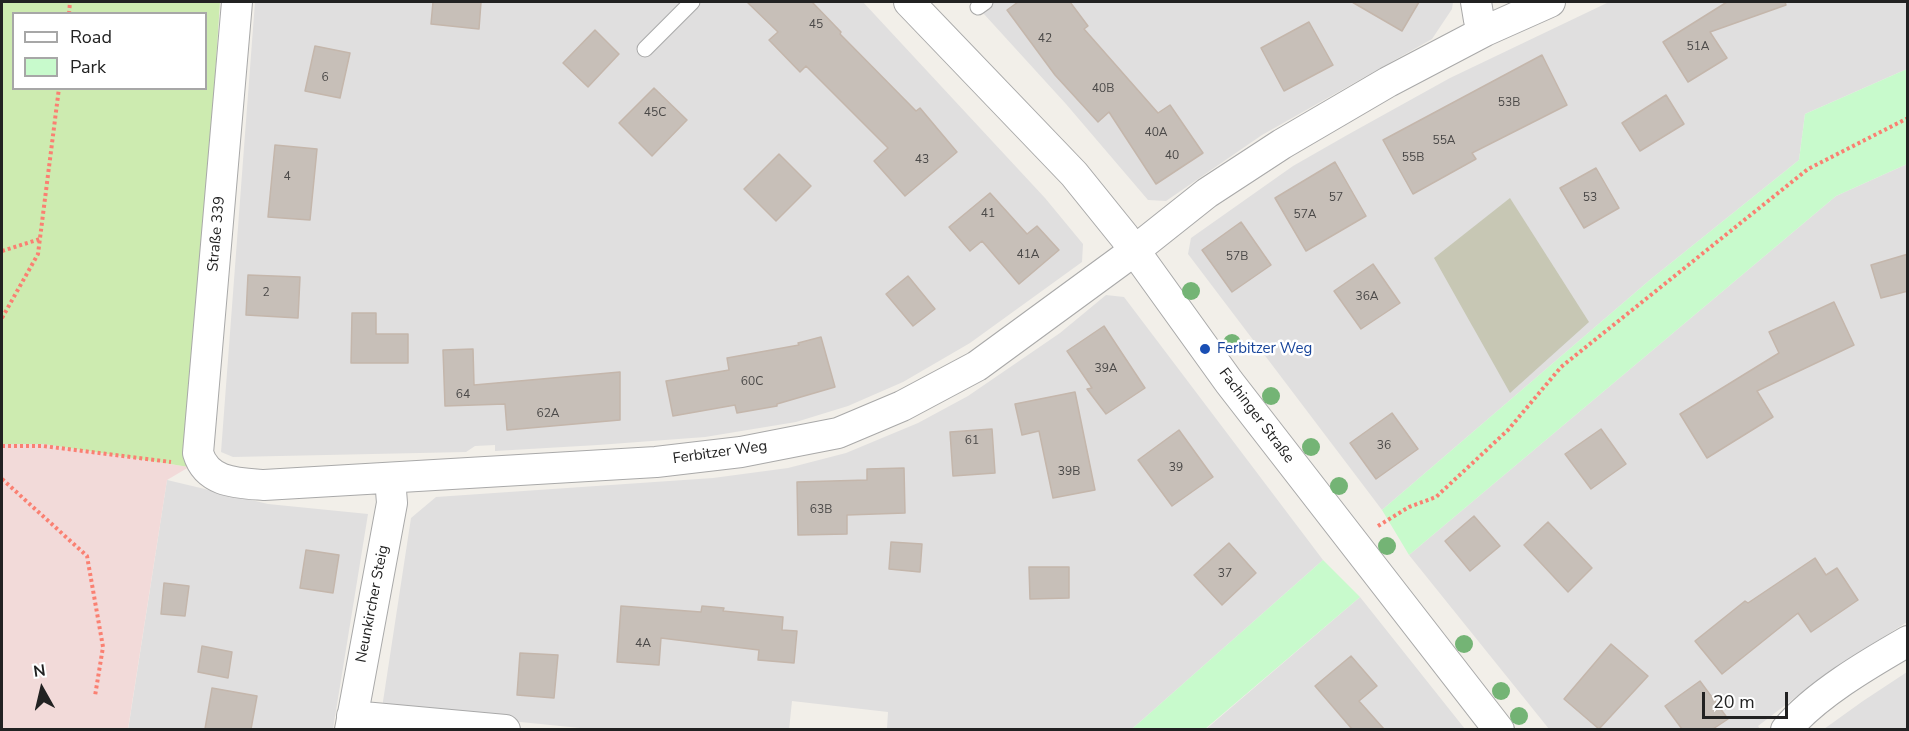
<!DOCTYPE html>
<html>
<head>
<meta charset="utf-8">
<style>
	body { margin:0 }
	#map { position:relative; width:1909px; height:731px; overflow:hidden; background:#f2efe9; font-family:"Nunito Sans",sans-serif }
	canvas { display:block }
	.frame { position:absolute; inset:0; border:3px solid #222; pointer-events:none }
	.legend { position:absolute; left:12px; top:12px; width:195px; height:78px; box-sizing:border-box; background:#fff; border:2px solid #a7a7a7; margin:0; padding:8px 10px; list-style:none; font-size:18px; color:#222 }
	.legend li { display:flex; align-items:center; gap:12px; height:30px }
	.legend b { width:30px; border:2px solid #a7a7a7 }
	.north { position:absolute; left:12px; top:659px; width:60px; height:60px; -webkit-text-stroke:4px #fff; paint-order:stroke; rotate:352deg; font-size:16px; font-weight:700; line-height:24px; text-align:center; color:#222 }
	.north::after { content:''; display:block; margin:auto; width:21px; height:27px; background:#222; clip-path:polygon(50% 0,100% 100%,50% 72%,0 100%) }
	.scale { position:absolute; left:1702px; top:692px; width:86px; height:27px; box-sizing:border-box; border:3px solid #222; border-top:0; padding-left:8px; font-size:18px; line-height:21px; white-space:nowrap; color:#222; -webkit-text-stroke:4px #fff; paint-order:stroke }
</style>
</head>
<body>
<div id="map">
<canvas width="1909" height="731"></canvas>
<div class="frame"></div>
<ul class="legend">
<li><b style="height:8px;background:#fff"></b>Road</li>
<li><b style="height:16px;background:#c8facc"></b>Park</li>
</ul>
<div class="north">N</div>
<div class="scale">20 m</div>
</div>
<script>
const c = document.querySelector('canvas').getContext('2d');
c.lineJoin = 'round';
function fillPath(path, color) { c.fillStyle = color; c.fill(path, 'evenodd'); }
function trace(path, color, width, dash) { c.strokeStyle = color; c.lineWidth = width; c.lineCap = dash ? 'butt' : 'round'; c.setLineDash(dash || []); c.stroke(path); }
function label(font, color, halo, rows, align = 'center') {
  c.font = font + ' "Nunito Sans",sans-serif'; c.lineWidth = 5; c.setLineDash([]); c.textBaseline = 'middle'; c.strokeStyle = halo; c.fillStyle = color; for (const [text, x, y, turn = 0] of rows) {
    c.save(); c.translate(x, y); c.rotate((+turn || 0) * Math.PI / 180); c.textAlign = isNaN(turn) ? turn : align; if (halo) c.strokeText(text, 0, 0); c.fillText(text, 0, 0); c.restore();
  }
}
fillPath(new Path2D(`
	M 255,2 L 863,2 L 1045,198 L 1083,244 L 1082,262 L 970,343 L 903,382 L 848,406 L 796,422 L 705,437 L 598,445 L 495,451 L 495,445 L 475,446 L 466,452 L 233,457 L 221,452 Z
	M 973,2 L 1453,2 L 1452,9 L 1432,39 L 1262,135 L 1166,201 L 1148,200 L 1066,104 Z
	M 1609,2 L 1907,2 L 1907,69 L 1805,114 L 1799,160 L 1651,279 L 1382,510 L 1188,254 L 1191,238 L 1293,166 L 1349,134 L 1450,78 Z
	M 1907,164 L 1907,622 L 1827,673 L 1758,726 L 1760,729 L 1549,729 L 1409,555 L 1836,196 Z
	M 1106,295 L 1124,297 L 1323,560 L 1132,729 L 887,729 L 888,712 L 792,701 L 789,730 L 590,729 L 382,708 L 411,518 L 436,497 L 713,478 L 788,468 L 846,453 L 918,423 L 968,396 L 1060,333 Z
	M 167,480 L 268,504 L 368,514 L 333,729 L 128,730 Z
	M 1360,597 L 1465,729 L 1205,730 Z
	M 1907,672 L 1907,729 L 1824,729 L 1863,701 Z`), '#e0dfdf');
fillPath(new Path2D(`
	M 2,444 L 44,444 L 189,467 L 167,480 L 128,729 L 2,730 Z`), '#f2dad9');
fillPath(new Path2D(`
	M 1510,198 L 1589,322 L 1510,393 L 1434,258 Z`), '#c7c7b4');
fillPath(new Path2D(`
	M 2,2 L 220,2 L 189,467 L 44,444 L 2,444 ZM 14,14 L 206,14 L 206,88 L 14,88 Z`), '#cdebb0');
fillPath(new Path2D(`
	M 1907,69 L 1907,164 L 1836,196 L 1409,555 L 1382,510 L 1651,279 L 1799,160 L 1805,114 Z
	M 1323,560 L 1360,597 L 1205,729 L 1132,729 Z`), '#c8facc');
const building = new Path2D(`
	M 433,2 L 481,2 L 479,29 L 431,24 Z
	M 747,2 L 812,2 L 841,32 L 840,34 L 916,111 L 920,108 L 957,152 L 905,196 L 874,161 L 888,148 L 806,66 L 800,72 L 769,40 L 778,32 Z
	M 1018,2 L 1070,2 L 1088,26 L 1084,29 L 1158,113 L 1170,105 L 1203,153 L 1156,184 L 1109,112 L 1098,122 L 1055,75 L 1007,10 Z
	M 1352,2 L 1419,2 L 1402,31 Z
	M 1727,2 L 1785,2 L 1786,5 L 1710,32 L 1727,58 L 1688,82 L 1663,42 Z
	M 1309,22 L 1333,65 L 1284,91 L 1261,48 Z
	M 595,30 L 619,54 L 588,87 L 563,63 Z
	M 315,46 L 350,53 L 340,98 L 305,91 Z
	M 1542,55 L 1567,105 L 1472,153 L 1476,159 L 1413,194 L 1383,140 Z
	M 654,88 L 687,120 L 652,156 L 619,123 Z
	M 1666,95 L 1684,124 L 1640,151 L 1622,123 Z
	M 275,145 L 317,149 L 310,220 L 268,217 Z
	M 779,154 L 811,186 L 776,221 L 744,189 Z
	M 1335,162 L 1366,216 L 1306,251 L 1275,198 Z
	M 1596,168 L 1619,208 L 1584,228 L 1560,188 Z
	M 990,193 L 1027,234 L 1037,226 L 1059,250 L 1019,284 L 982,241 L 970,251 L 949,227 Z
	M 1241,222 L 1271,265 L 1232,292 L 1202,250 Z
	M 1908,254 L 1908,291 L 1881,298 L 1871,265 Z
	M 1373,264 L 1400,303 L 1361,329 L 1334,291 Z
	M 248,275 L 300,277 L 298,318 L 246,315 Z
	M 908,276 L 935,309 L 913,326 L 886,294 Z
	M 1834,302 L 1854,345 L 1757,391 L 1773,417 L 1707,458 L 1680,414 L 1779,353 L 1769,332 Z
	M 352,313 L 376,313 L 376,334 L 408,334 L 408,363 L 351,363 Z
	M 1104,326 L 1145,388 L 1106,414 L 1087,389 L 1092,388 L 1067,351 Z
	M 821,337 L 835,387 L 777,404 L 777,406 L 737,413 L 735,405 L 673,416 L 666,381 L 729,370 L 727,358 L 799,345 L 798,343 Z
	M 473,349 L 474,385 L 620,372 L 620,420 L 507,430 L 505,404 L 445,406 L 443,350 Z
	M 1075,392 L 1095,490 L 1053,498 L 1039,431 L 1022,435 L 1015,404 Z
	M 1392,413 L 1418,449 L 1376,479 L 1350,443 Z
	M 992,429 L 995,473 L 953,476 L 950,432 Z
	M 1601,429 L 1626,464 L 1591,489 L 1565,454 Z
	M 1179,430 L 1213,477 L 1172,506 L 1138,460 Z
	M 904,468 L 905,513 L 847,515 L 847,534 L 798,535 L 797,482 L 867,480 L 867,469 Z
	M 1474,516 L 1500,546 L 1470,571 L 1445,541 Z
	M 1548,522 L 1592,568 L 1568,592 L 1524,545 Z
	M 891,542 L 922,544 L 920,572 L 889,569 Z
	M 1229,543 L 1256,573 L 1222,605 L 1194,575 Z
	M 306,550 L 339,555 L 333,593 L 300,588 Z
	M 1815,558 L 1826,575 L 1837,568 L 1858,600 L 1811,632 L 1798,613 L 1722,674 L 1695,641 L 1745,601 L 1748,603 Z
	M 1029,567 L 1069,567 L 1069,598 L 1030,599 Z
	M 164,583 L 189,586 L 185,616 L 161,614 Z
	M 621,606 L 701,612 L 702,606 L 724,608 L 723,611 L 783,617 L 782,630 L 797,631 L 794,663 L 758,660 L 759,650 L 661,638 L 659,665 L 617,662 Z
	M 1611,644 L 1648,676 L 1599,729 L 1564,699 Z
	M 202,646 L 232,652 L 228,678 L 198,672 Z
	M 520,653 L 558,655 L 554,698 L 517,695 Z
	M 1351,656 L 1377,686 L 1359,701 L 1384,729 L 1352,729 L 1315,686 Z
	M 1700,681 L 1728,719 L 1713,729 L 1682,729 L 1665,706 Z
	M 212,688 L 257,696 L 251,729 L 205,729 Z`);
fillPath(building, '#c7bfb8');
trace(building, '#c4b6ab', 1.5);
const lane = new Path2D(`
	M 978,7 L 985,2
	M 645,49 L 692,2`);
const street = new Path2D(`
	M 237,2 L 198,453 C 207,483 237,483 264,485 L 656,462 L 741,452 L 838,433 L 902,406 L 977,366 L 1134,251 L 1207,193 L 1282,144 L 1388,82 L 1485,31 L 1550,2
	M 909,2 L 1074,174 L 1124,236 L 1229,382 L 1499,730
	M 1476,2 L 1479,20 L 1485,31
	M 352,716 L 505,730
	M 350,730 L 392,503 L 390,478
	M 1786,730 C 1815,695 1868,664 1908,641`);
trace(lane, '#a9a9a9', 17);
trace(street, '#a9a9a9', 32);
trace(new Path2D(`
	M 69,14 L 70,2
	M 2,251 L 40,239
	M 2,318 L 38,254 L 59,88
	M 2,446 L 43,446 L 171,462
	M 2,479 L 87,556 L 103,647 L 95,696
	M 1378,526 L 1409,507 L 1436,497 L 1508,430 L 1561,367 L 1808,169 L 1908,118`), '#fa8072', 4, [3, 3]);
trace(lane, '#fff', 15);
trace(street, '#fff', 30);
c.fillStyle = '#74b475';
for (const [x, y] of [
	[1191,291],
	[1232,343],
	[1271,396],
	[1311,447],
	[1339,486],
	[1387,546],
	[1464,644],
	[1501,691],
	[1519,716]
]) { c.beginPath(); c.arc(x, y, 9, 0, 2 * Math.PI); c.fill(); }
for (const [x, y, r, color] of [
	[1205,349,6,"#1a4fb4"]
]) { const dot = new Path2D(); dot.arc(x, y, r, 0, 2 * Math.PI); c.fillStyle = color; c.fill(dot); trace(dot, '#fff', 2); }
label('12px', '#4b4948', null, [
	["45",816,25],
	["42",1045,39],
	["51A",1698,47],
	["6",325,78],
	["40B",1103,89],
	["53B",1509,103],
	["45C",655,113],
	["40A",1156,133],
	["55A",1444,141],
	["40",1172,156],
	["55B",1413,158],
	["43",922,160],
	["4",287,177],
	["57",1336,198],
	["53",1590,198],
	["41",988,214],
	["57A",1305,215],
	["41A",1028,255],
	["57B",1237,257],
	["2",266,293],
	["36A",1367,297],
	["39A",1106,369],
	["60C",752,382],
	["64",463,395],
	["62A",548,414],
	["61",972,441],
	["36",1384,446],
	["39",1176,468],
	["39B",1069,472],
	["63B",821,510],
	["37",1225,574],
	["4A",643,644]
]);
label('15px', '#222', '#fff', [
	["Straße 339",217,234,-85],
	["Fachinger Straße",1256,416,53],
	["Ferbitzer Weg",720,453,-8],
	["Neunkircher Steig",373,604,-79]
]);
label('15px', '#164399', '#fff', [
	["Ferbitzer Weg",1217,349]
], 'left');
</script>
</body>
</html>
